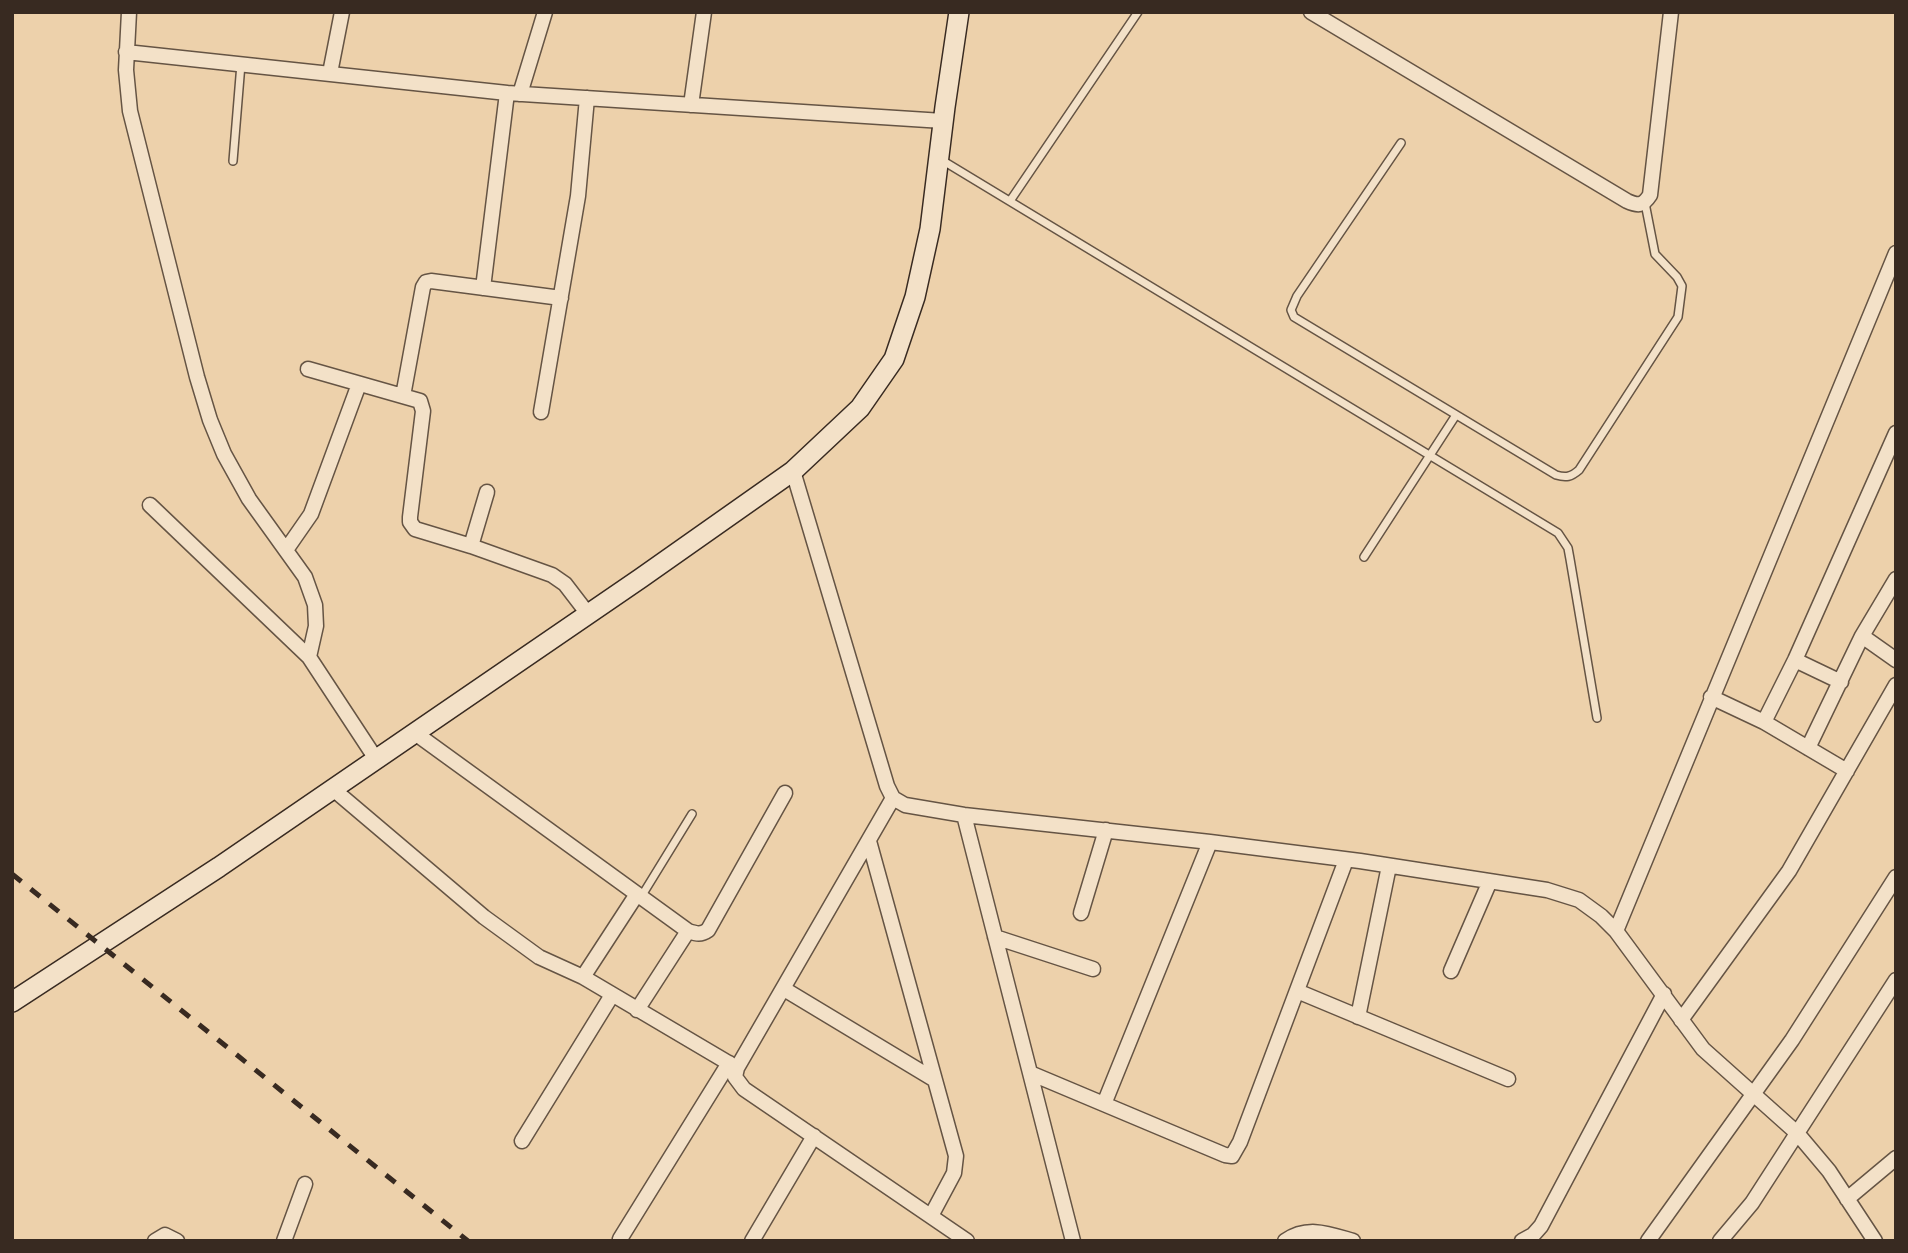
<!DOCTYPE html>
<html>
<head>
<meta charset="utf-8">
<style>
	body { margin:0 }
	#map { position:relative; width:1908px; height:1253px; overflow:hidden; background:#edd1ab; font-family:"IM FELL English",serif }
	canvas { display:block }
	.frame { position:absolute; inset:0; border:14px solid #382a21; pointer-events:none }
</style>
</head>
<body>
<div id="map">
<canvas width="1908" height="1253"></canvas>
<div class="frame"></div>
</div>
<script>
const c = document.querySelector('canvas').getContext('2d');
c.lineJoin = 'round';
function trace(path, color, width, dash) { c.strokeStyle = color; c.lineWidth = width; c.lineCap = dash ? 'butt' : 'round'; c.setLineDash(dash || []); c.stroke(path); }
const lane = new Path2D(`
	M 1401,143 L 1297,296 L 1291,310 L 1294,317 L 1556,475 C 1566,478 1571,477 1579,470 L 1678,317 L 1682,286 L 1677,277 L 1655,254 L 1645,203
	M 940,159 L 1558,533 L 1568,548 L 1570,559 L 1597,718
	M 233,161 L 241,64
	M 1010,201 L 1138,12
	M 1364,557 L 1456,415
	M 641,897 L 692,814`);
const street = new Path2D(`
	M 129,12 L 126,70 L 130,111 L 197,377 L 210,420 L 224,454 L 249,499 L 305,577 L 315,605 L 316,626 L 309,657
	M 1311,12 L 1627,201 C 1638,206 1643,206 1650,195 L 1671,12
	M 126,52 L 507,93 L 943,121
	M 330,73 L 342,12
	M 520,94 L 545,12
	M 691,105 L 704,12
	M 483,288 L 507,93
	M 308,369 L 420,401 L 423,411 L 410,517 L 410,522 L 415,529 L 471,546 L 552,575 L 565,584 L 588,614
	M 403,396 L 423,287 L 426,282 L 431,281 L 561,298
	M 541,412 L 578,196 L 587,98
	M 793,471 L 887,786 L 893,798 L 905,805 L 964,815 L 1210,842 L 1360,861 L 1547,890 L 1579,900 L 1601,916 L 1616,931 L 1703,1049 L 1797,1133 L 1829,1171 L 1875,1241
	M 150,505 L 309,657 L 376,759
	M 471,546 L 487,492
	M 286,550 L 311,514 L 359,384
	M 1862,636 L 1896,660
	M 1795,660 L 1841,682
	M 1711,697 L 1764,722 L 1847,771
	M 1764,722 L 1795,660 L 1896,433
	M 415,733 L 688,931 C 697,934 701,935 708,930 L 785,793
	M 1808,748 L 1862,636 L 1896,579
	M 333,789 L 484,917 L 539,957 L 583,977 L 737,1068
	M 893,798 L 737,1068 L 735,1077 L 744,1089 L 967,1241
	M 964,815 L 1073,1241
	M 869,841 L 956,1156 L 954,1173 L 931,1216
	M 1081,913 L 1106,830
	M 1616,931 L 1896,253
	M 995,937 L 1093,969
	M 1451,971 L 1490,881
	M 583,977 L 637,894
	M 784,989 L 935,1080
	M 1297,991 L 1508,1079
	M 637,1010 L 688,931
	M 1358,1017 L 1389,866
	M 1681,1020 L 1789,871 L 1896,685
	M 1030,1073 L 1225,1155 L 1232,1156 L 1240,1142 L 1346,860
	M 1104,1104 L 1210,842
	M 522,1141 L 612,995
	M 1847,1199 L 1896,1158
	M 620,1239 L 729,1063
	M 155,1241 L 165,1235 L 177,1241
	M 284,1241 L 305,1184
	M 752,1241 L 814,1136
	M 1285,1241 C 1308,1225 1329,1234 1353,1241
	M 1522,1241 L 1533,1235 L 1541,1226 L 1664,994
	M 1648,1241 L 1792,1040 L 1896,877
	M 1720,1241 L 1752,1203 L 1896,980`);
const secondary = new Path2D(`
	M 12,1002 L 219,867 L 641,578 L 793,471 L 860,408 L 894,359 L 915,297 L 930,229 L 945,107 L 959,12`);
trace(lane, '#655444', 10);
trace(street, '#655444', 17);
trace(secondary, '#382a21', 22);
trace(lane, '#f3e1c8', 7);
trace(street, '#f3e1c8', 14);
trace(secondary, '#f3e1c8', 19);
trace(new Path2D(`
	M 12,874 L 468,1241`), '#382a21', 5, [12, 12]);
</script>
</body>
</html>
